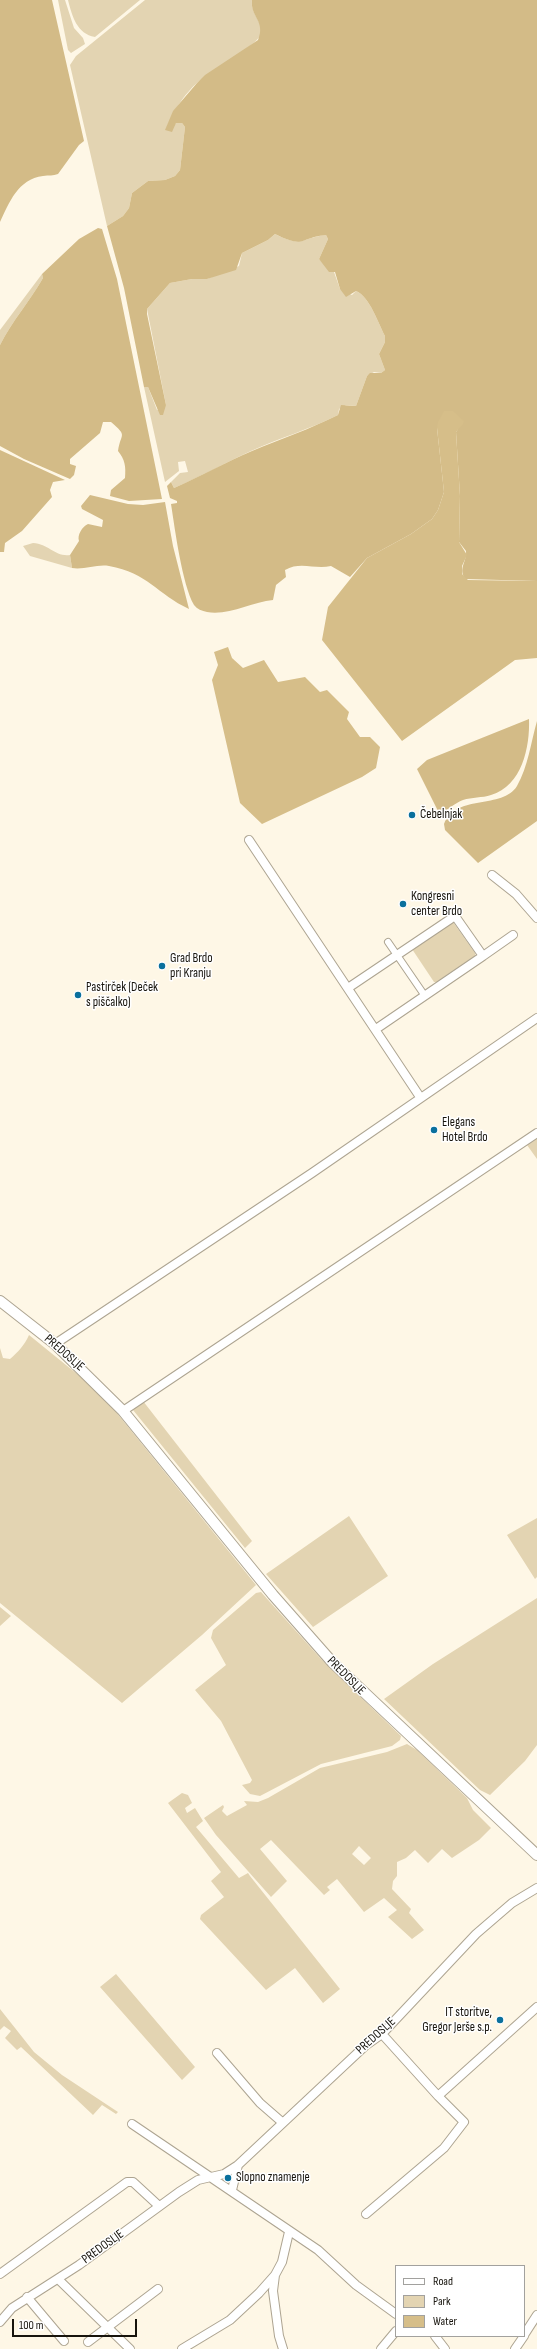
<!DOCTYPE html>
<html>
<head>
<meta charset="utf-8">
<style>
	body { margin:0 }
	#map { position:relative; width:537px; height:2349px; overflow:hidden; background:#fef7e6; font-family:"Sofia Sans Condensed",sans-serif }
	canvas { display:block }
	.legend { position:absolute; left:395px; top:2265px; width:130px; height:72px; box-sizing:border-box; background:#fff; border:1px solid #a2a19e; margin:0; padding:5px 7px; list-style:none; font-size:12px; color:#17140d }
	.legend li { display:flex; align-items:center; gap:8px; height:20px }
	.legend b { width:20px; border:1px solid #a2a19e }
	.scale { position:absolute; left:12px; top:2319px; width:125px; height:18px; box-sizing:border-box; border:2px solid #17140d; border-top:0; padding-left:5px; font-size:12px; line-height:14px; white-space:nowrap; color:#17140d; -webkit-text-stroke:3px #fff; paint-order:stroke }
</style>
</head>
<body>
<div id="map">
<canvas width="537" height="2349"></canvas>
<ul class="legend">
<li><b style="height:5px;background:#fff"></b>Road</li>
<li><b style="height:11px;background:#e3d4b2"></b>Park</li>
<li><b style="height:11px;background:#d6be89"></b>Water</li>
</ul>
<div class="scale">100 m</div>
</div>
<script>
const c = document.querySelector('canvas').getContext('2d');
c.lineJoin = 'round';
function fillPath(path, color) { c.fillStyle = color; c.fill(path, 'evenodd'); }
function trace(path, color, width, dash) { c.strokeStyle = color; c.lineWidth = width; c.lineCap = dash ? 'butt' : 'round'; c.setLineDash(dash || []); c.stroke(path); }
function label(font, color, halo, rows, align = 'center') {
  c.font = font + ' "Sofia Sans Condensed",sans-serif'; c.lineWidth = 3; c.setLineDash([]); c.textBaseline = 'middle'; c.strokeStyle = halo; c.fillStyle = color; for (const [text, x, y, turn = 0] of rows) {
    c.save(); c.translate(x, y); c.rotate((+turn || 0) * Math.PI / 180); c.textAlign = isNaN(turn) ? turn : align; if (halo) c.strokeText(text, 0, 0); c.fillText(text, 0, 0); c.restore();
  }
}
fillPath(new Path2D(`
	M 58,0 L 65,0 L 74,28 L 83,38 L 85,44 L 71,53 L 68,50 Z
	M 68,0 L 140,0 L 95,37 C 77,34 72,16 68,0 Z
	M 145,0 L 252,0 C 250,13 263,21 261,34 C 258,45 209,72 198,82 C 185,93 171,114 166,130 L 176,123 L 182,123 L 185,127 L 180,170 L 175,176 L 165,180 L 148,181 L 132,193 L 129,208 L 123,216 L 107,226 L 70,65 L 76,56 Z
	M 275,234 C 304,248 300,238 326,235 L 328,239 L 319,259 L 334,272 L 340,289 L 352,295 L 356,291 C 370,297 378,323 385,336 L 385,342 L 379,354 L 385,370 L 381,373 L 374,372 L 367,376 L 356,406 L 346,405 L 339,409 L 338,415 C 310,429 280,438 251,451 C 225,463 200,477 174,488 L 171,482 L 180,473 L 188,472 L 185,461 L 178,462 L 179,471 L 165,482 L 144,387 L 148,387 L 157,410 L 166,405 L 147,309 L 170,283 L 192,279 L 207,279 L 239,266 L 242,253 L 268,240 Z
	M 42,274 L 43,278 C 30,301 12,321 0,345 L 0,330 Z
	M 33,543 C 49,544 55,557 70,555 L 72,568 L 30,556 L 23,546 Z
	M 450,922 L 453,922 L 475,953 L 475,956 L 437,982 L 434,982 L 412,949 Z
	M 537,1138 L 537,1159 L 527,1145 Z
	M 29,1335 L 82,1378 L 116,1412 L 256,1585 L 202,1635 L 122,1703 L 0,1603 L 0,1348 L 3,1358 L 10,1359 C 18,1352 24,1346 29,1335 Z
	M 143,1401 L 252,1541 L 245,1548 L 133,1410 Z
	M 349,1516 L 388,1576 L 313,1627 L 266,1574 Z
	M 537,1518 L 537,1577 L 535,1579 L 507,1535 Z
	M 261,1592 L 321,1659 L 401,1736 L 400,1740 L 392,1746 L 321,1764 L 260,1796 L 250,1794 L 242,1785 L 250,1783 L 252,1780 L 221,1721 L 195,1690 L 226,1665 L 211,1638 L 213,1630 L 256,1593 Z
	M 537,1598 L 537,1745 L 525,1761 L 490,1795 L 480,1790 L 384,1699 L 433,1664 Z
	M 0,1607 L 11,1616 L 0,1626 Z
	M 407,1744 L 417,1750 L 467,1798 L 473,1810 L 491,1828 L 479,1840 L 452,1858 L 442,1849 L 428,1863 L 415,1850 L 406,1858 L 397,1862 L 397,1876 L 393,1881 L 392,1889 L 411,1909 L 409,1913 L 424,1930 L 412,1939 L 388,1917 L 397,1910 L 384,1898 L 364,1912 L 337,1879 L 327,1887 L 330,1890 L 324,1895 L 271,1840 L 260,1849 L 287,1881 L 271,1897 L 216,1835 L 204,1818 L 223,1805 L 224,1807 L 222,1811 L 227,1816 L 247,1805 L 244,1801 L 258,1802 L 268,1798 L 320,1768 L 387,1752 ZM 359,1846 L 371,1858 L 364,1865 L 352,1854 Z
	M 182,1793 L 188,1795 L 192,1803 L 185,1808 L 187,1813 L 195,1808 L 203,1821 L 196,1827 L 239,1878 L 248,1873 L 250,1876 L 340,1989 L 323,2003 L 295,1968 L 266,1990 L 200,1919 L 201,1915 L 224,1897 L 211,1881 L 221,1872 L 168,1803 Z
	M 116,1974 L 195,2067 L 182,2080 L 100,1987 Z
	M 0,2009 L 34,2052 L 62,2075 L 118,2112 L 116,2114 L 102,2105 L 93,2115 L 21,2047 L 17,2050 L 5,2038 L 11,2031 L 4,2026 L 0,2030 Z`), '#e3d4b2');
fillPath(new Path2D(`
	M 0,0 L 52,0 L 84,141 L 79,145 L 58,174 C 53,176 49,175 43,176 C 18,179 9,203 0,222 Z
	M 252,0 L 537,0 L 537,581 L 465,579 C 458,568 467,562 466,551 L 459,542 L 460,496 L 456,432 L 458,429 L 437,428 L 444,492 L 438,510 L 432,519 L 411,534 L 367,558 L 350,577 L 331,566 C 315,570 301,561 285,570 L 286,577 L 276,585 L 273,600 C 252,602 228,616 207,612 C 202,611 197,609 194,605 C 182,584 175,529 171,504 L 177,503 L 177,501 L 170,498 L 167,486 L 171,482 L 174,488 C 201,476 226,462 252,451 C 281,439 310,429 338,415 L 341,405 L 356,406 L 367,376 L 370,373 L 381,373 L 385,370 L 379,354 L 385,342 L 385,336 C 378,323 370,297 356,291 L 346,297 L 340,289 L 335,272 L 329,272 L 319,259 L 328,239 L 326,235 C 298,238 306,249 275,234 L 268,240 L 242,253 L 236,270 L 207,279 L 192,279 L 170,283 L 147,309 L 147,314 L 166,405 L 163,415 L 160,415 L 148,387 L 144,387 L 124,288 L 107,226 L 123,216 L 129,208 L 132,193 L 148,181 L 165,180 L 175,176 L 180,170 L 185,127 L 182,123 L 176,123 L 172,132 L 165,130 L 173,111 L 197,83 L 205,75 L 258,40 C 266,21 250,17 252,0 Z
	M 98,228 L 102,229 L 117,279 L 162,499 L 129,501 L 110,496 L 111,490 L 125,478 C 126,466 125,460 118,451 C 121,432 128,437 111,422 L 103,422 L 100,433 L 70,459 L 70,464 L 76,466 L 74,475 L 70,479 L 24,459 L 0,446 L 0,345 C 12,321 30,301 43,278 L 42,274 L 79,239 Z
	M 0,450 L 65,480 L 53,482 L 50,490 L 52,497 L 22,531 L 5,543 L 4,552 L 0,552 Z
	M 90,495 L 128,504 L 143,505 L 165,502 L 173,546 L 189,609 C 157,594 148,573 109,566 C 97,564 84,570 72,568 L 70,555 L 79,541 C 77,535 82,527 88,524 L 102,527 L 103,520 L 82,509 L 81,506 Z
	M 529,719 C 530,747 522,786 491,795 C 482,798 472,797 463,800 C 455,803 447,810 440,815 L 417,769 L 427,760 Z
	M 537,721 L 537,821 L 478,863 L 445,830 L 444,824 C 457,793 502,810 517,786 C 528,767 531,742 537,721 Z`), '#d3bb87');
fillPath(new Path2D(`
	M 444,411 L 453,411 L 464,421 L 463,424 L 456,432 L 460,496 L 459,542 L 467,555 L 462,566 L 462,574 L 468,580 L 537,581 L 537,658 L 515,660 L 402,741 L 322,640 L 328,607 L 367,558 L 411,534 L 432,519 L 438,510 L 444,492 L 437,428 L 438,422 Z
	M 228,647 L 232,658 L 243,668 L 264,660 L 278,682 L 305,677 L 320,692 L 327,690 L 349,712 L 347,719 L 360,737 L 370,737 L 380,747 L 376,768 L 362,777 L 262,824 L 240,803 L 212,680 L 218,665 L 214,652 Z`), '#d6be89');
const pedestrian = new Path2D(`
	M 388,942 L 425,996`);
const minor = new Path2D(`
	M 249,840 L 420,1097
	M 492,875 L 516,894 L 537,918
	M 483,956 L 513,935
	M 348,988 L 455,916 L 483,956 L 376,1029
	M 55,1344 L 312,1173 L 537,1018
	M 123,1411 L 537,1133
	M 217,2053 L 260,2103 L 283,2123
	M 438,2096 L 537,2007
	M 132,2124 L 318,2250 L 356,2285 L 396,2314
	M 232,2190 L 238,2165
	M 366,2214 L 444,2148 L 464,2122 L 438,2096 L 382,2034
	M 0,2274 L 127,2182 L 133,2182 L 159,2206
	M 58,2279 L 130,2349
	M 27,2297 L 64,2341
	M 0,2322 L 12,2308 L 79,2265 L 179,2192 L 198,2180 L 224,2174 L 238,2165 L 365,2046 L 382,2034 L 476,1934 L 512,1903 L 537,1888
	M 524,2335 L 537,2315
	M 435,2336 L 445,2349
	M 88,2342 L 158,2289
	M 182,2349 L 230,2320 L 259,2293 L 275,2275
	M 283,2349 L 279,2336 L 273,2291 L 275,2275 L 282,2262 L 289,2232
	M 381,2349 L 396,2331
	M 515,2349 L 524,2336`);
const tertiary = new Path2D(`
	M 0,1301 L 55,1344 L 123,1411 L 273,1595 L 332,1662 L 537,1855`);
trace(pedestrian, '#ada491', 8);
trace(minor, '#ada491', 10);
trace(tertiary, '#ada491', 12);
trace(pedestrian, '#fff', 6);
trace(minor, '#fff', 8);
trace(tertiary, '#fff', 10);
for (const [x, y, r, color] of [
	[412,815,4,"#0a709d"],
	[403,904,4,"#0a709d"],
	[162,966,4,"#0a709d"],
	[78,995,4,"#0a709d"],
	[434,1130,4,"#0a709d"],
	[500,2020,4,"#0a709d"],
	[228,2178,4,"#0a709d"]
]) { const dot = new Path2D(); dot.arc(x, y, r, 0, 2 * Math.PI); c.fillStyle = color; c.fill(dot); trace(dot, '#fff', 1.5); }
label('13px', '#17140d', '#fff', [
	["Čebelnjak",420,815],
	["Kongresni",411,897],
	["center Brdo",411,912],
	["Grad Brdo",170,959],
	["pri Kranju",170,974],
	["Pastirček (Deček",86,988],
	["s piščalko)",86,1003],
	["Elegans",442,1123],
	["Hotel Brdo",442,1138],
	["IT storitve,",492,2013,"right"],
	["Gregor Jerše s.p.",492,2028,"right"],
	["Slopno znamenje",236,2178]
], 'left');
label('13px', '#17140d', '#fff', [
	["PREDOSLJE",64,1353,41],
	["PREDOSLJE",346,1676,45],
	["PREDOSLJE",376,2036,-42],
	["PREDOSLJE",103,2247,-36]
]);
</script>
</body>
</html>
